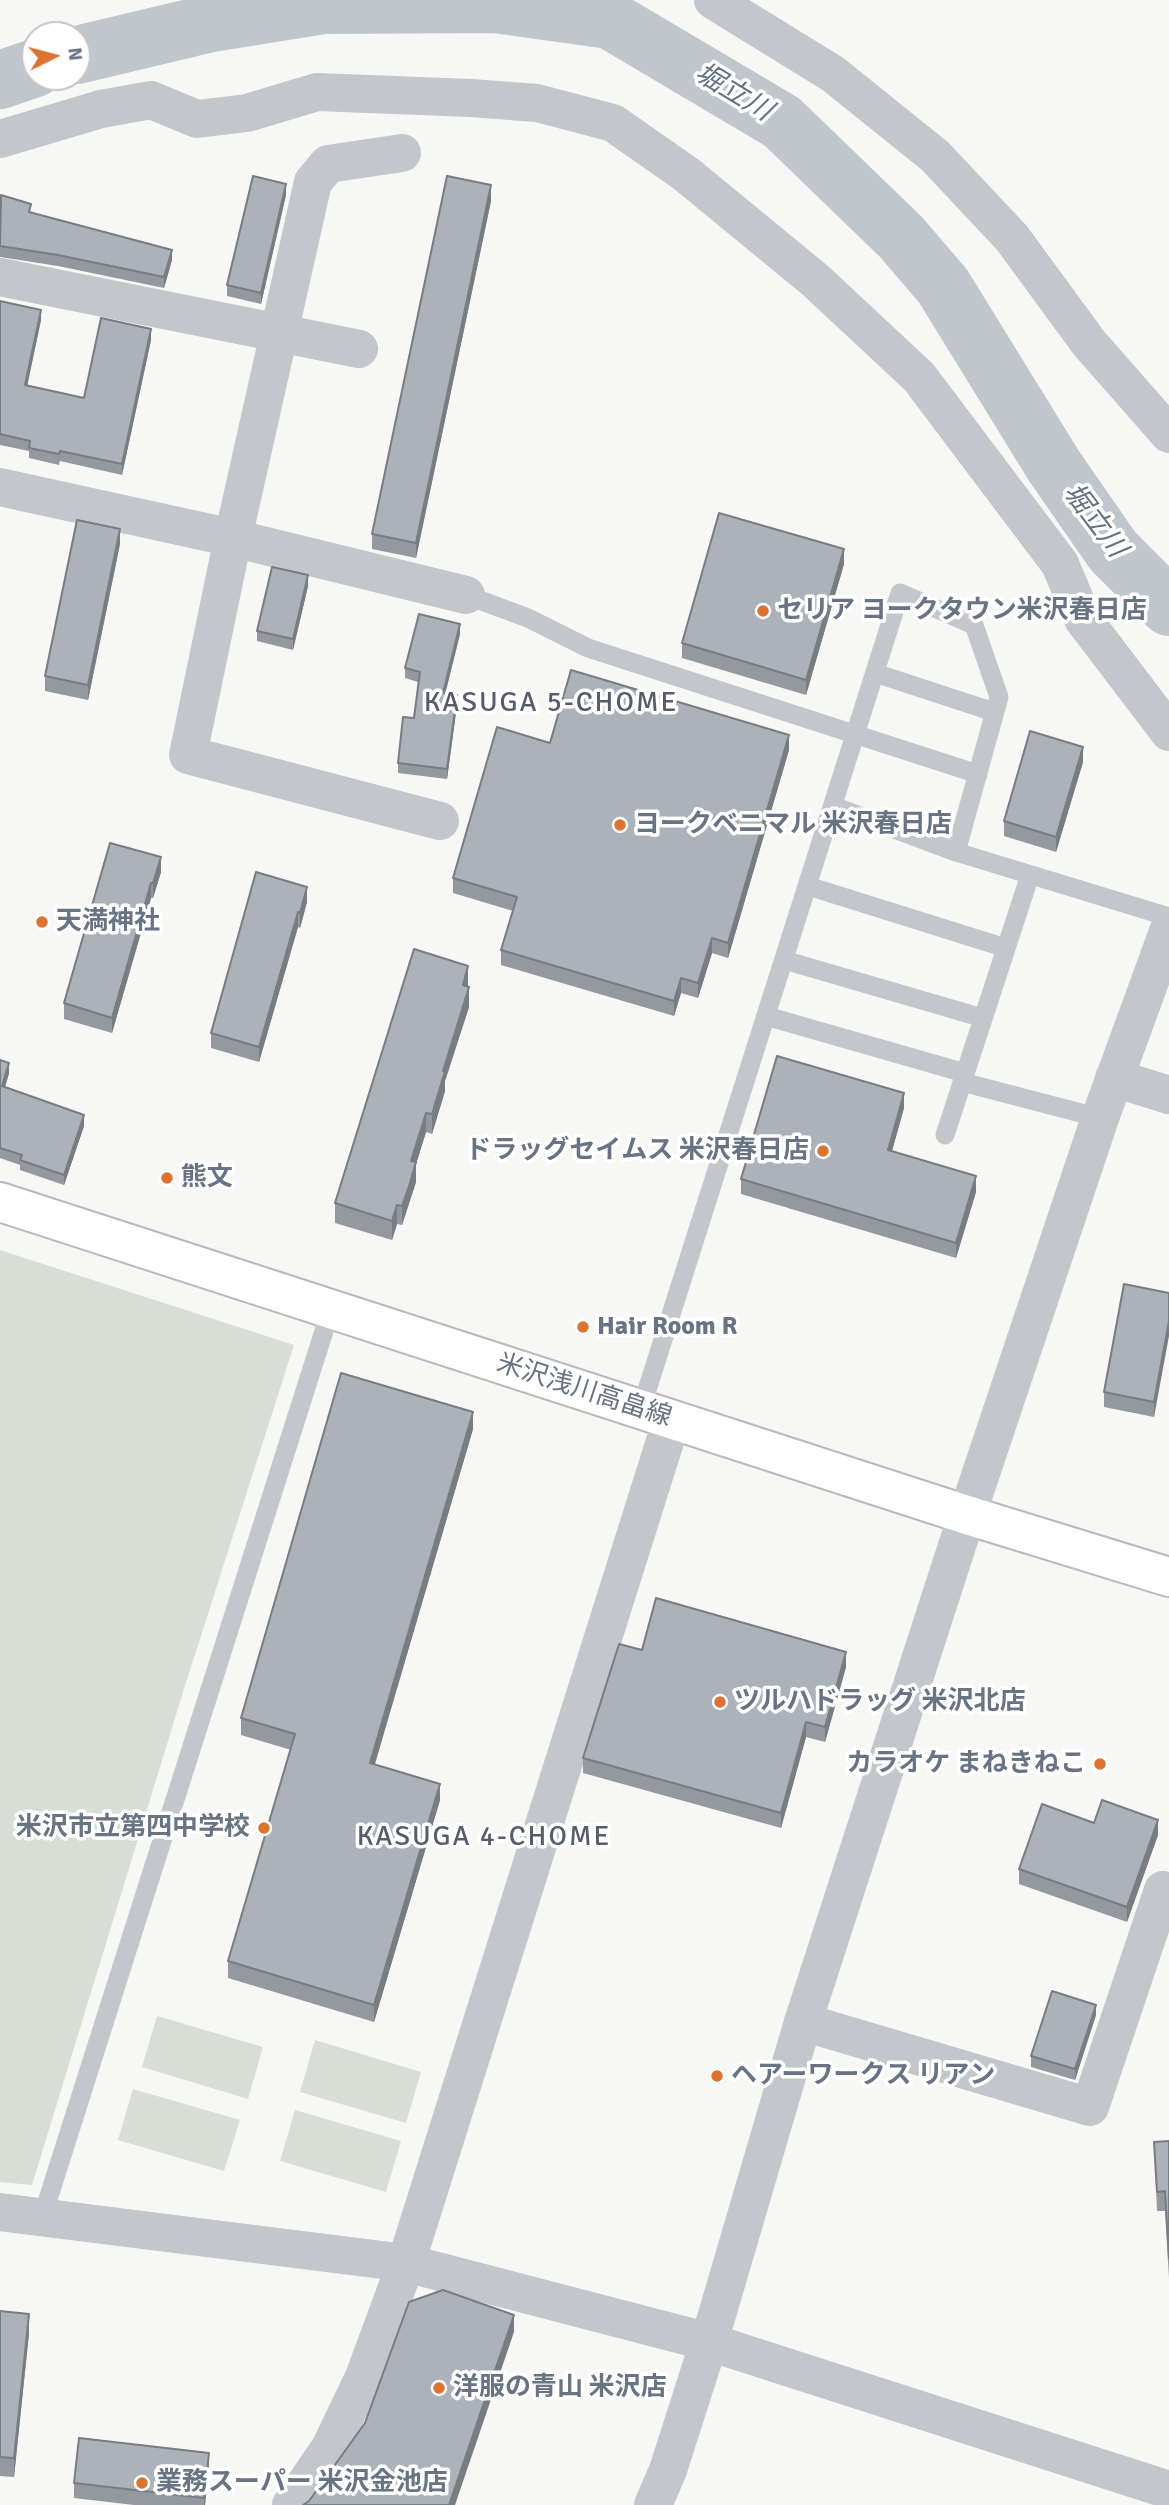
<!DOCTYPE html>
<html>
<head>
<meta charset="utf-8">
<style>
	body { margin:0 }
	#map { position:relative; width:1169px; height:2505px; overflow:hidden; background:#f7f7f5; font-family:Signika,sans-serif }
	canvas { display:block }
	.north { position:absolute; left:21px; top:21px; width:70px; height:70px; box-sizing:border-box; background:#fff; border:2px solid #c3c7ce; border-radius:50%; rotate:84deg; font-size:19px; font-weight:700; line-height:28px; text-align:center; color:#687384 }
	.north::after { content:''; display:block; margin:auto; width:24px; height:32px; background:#dc7330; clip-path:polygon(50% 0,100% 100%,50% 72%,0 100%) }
</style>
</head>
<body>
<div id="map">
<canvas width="1169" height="2505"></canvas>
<div class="north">N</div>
</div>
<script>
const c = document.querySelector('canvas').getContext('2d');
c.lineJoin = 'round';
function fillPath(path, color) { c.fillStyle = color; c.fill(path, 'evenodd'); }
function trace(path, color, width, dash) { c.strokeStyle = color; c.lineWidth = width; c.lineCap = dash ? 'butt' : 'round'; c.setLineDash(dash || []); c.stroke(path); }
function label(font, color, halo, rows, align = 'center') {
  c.font = font + ' Signika,"Noto Sans JP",sans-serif'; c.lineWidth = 7; c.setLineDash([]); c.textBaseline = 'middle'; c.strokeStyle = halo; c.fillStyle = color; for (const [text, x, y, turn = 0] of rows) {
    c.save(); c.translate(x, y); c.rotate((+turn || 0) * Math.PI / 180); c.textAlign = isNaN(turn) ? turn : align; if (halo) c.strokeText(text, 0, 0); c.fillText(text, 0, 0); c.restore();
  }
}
fillPath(new Path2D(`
	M 0,1250 L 294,1345 L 183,1692 L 32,2185 L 0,2182 Z
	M 157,2016 L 263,2047 L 248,2099 L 142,2067 Z
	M 315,2040 L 421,2072 L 406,2123 L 300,2092 Z
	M 133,2089 L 240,2120 L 224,2171 L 118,2140 Z
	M 295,2110 L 401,2141 L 386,2192 L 280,2161 Z`), '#d8ded6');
trace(new Path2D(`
	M 77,55 L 211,23 L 323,5 L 495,4 L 610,20 L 782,122 L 901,237 L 943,286 L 1054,466 L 1113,551 L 1169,607
	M 0,80 L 35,68`), '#bfc6cc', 58);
const secondary = new Path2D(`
	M 0,1202 L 967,1515 L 1169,1577`);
trace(secondary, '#b6b9be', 42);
trace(new Path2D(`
	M 466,595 L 528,618 L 588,648 L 978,774
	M 875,673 L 994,712
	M 833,806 L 956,852
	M 808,886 L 1006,948
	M 784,960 L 983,1018
	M 766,1016 L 965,1073
	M 962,1082 L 1100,1118
	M 945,1135 L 1030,875
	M 641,1409 L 900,593 L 974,625 L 999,697 L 956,852 L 1169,917
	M 42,2218 L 331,1309`), '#c3c6ca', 19);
trace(new Path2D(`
	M 713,0 L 833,74 L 935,156 L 1012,238 L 1089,343 L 1169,434
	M 0,139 L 101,109 L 151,100 L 197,119 L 247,113 L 317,92 L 471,98 L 537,103 L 613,123 L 686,174 L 815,280 L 919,377 L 1060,564 L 1083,619 L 1169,732
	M 402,153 L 328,164 L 313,182 L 233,538 L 188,755 L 440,821
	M 0,277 L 359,349
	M 0,487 L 233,538 L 466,595
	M 1114,1078 L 1169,1095
	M 967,1515 L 1100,1118 L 1169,929
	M 803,2022 L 1090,2107 L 1163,1890 L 1169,1892
	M 291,2505 L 330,2448 L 364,2377 L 406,2263 L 672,1419`), '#c3c6ca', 38);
trace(new Path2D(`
	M 0,2212 L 406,2263 L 709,2342 L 1169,2490
	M 653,2505 L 668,2470 L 709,2342 L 803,2022 L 967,1515`), '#c3c6ca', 38);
trace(secondary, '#fff', 38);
fillPath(new Path2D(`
	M 286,195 L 261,304 L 227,296 L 227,285 Z
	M 0,198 L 31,213 L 172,260 L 164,288 L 58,266 L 0,257 Z
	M 491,201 L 416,558 L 372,549 L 372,534 Z
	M 0,301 L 41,320 L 27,386 L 84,398 L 151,340 L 122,475 L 60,461 L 59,465 L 29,458 L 29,451 L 0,445 Z
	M 120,544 L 88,700 L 45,691 L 45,676 Z
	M 844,564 L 806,695 L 682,658 L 682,643 Z
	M 308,586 L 293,650 L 257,641 L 257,631 Z
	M 460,634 L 445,693 L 457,705 L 447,779 L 398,773 L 398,763 L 414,718 L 418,682 L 405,678 L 405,668 Z
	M 550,743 L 789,750 L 728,958 L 712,953 L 698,998 L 681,993 L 674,1016 L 501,965 L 501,950 L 513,911 L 453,893 L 453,878 Z
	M 1083,762 L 1056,852 L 1004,836 L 1004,821 Z
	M 110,843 L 161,872 L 153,898 L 151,898 L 112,1033 L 64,1019 L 64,1003 Z
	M 256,872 L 307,902 L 300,928 L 298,927 L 259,1062 L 211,1048 L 211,1033 Z
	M 469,1007 L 445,1081 L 445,1091 L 432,1134 L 426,1132 L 416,1164 L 416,1182 L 402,1225 L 397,1224 L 392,1240 L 335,1223 L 335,1203 Z
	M 0,1060 L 9,1073 L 5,1088 L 84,1126 L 64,1185 L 20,1170 L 20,1165 L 0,1158 Z
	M 904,1108 L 892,1151 L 976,1192 L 956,1258 L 741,1194 L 741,1179 Z
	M 1169,1293 L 1154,1417 L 1104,1407 L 1104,1392 Z
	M 473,1429 L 375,1764 L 440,1800 L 374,2022 L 228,1978 L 228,1961 L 291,1750 L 241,1735 L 241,1718 Z
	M 642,1650 L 846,1667 L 825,1742 L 806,1737 L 781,1828 L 583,1773 L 583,1758 Z
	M 1094,1823 L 1158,1835 L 1127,1922 L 1019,1884 L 1019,1869 Z
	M 1096,2015 L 1075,2080 L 1031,2067 L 1031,2056 Z
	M 1169,2141 L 1169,2278 L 1165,2211 L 1157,2211 L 1154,2142 Z
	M 0,2311 L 29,2333 L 14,2477 L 0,2476 Z
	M 209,2468 L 205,2505 L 134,2505 L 74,2498 L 74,2483 Z`), '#94999f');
fillPath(new Path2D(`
	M 286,184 L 286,195 L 261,304 L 261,293 Z
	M 491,185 L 491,201 L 416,558 L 416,543 Z
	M 172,250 L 172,260 L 164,288 L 164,277 Z
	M 41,310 L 41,320 L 25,396 L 25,385 Z
	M 151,329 L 151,340 L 122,475 L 122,464 Z
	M 120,529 L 120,544 L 88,700 L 88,685 Z
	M 844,549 L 844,564 L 806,695 L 806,680 Z
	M 308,575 L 308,586 L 293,650 L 293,639 Z
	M 460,624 L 460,634 L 443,703 L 443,693 Z
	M 457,695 L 457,705 L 447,779 L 447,769 Z
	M 789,735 L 789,750 L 728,958 L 728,943 Z
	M 1083,747 L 1083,762 L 1056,852 L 1056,837 Z
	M 161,857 L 161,872 L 153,898 L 153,883 Z
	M 151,883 L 151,898 L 112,1033 L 112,1018 Z
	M 307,887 L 307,902 L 300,928 L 300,913 Z
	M 298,912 L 298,927 L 259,1062 L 259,1047 Z
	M 712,938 L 712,953 L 698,998 L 698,983 Z
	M 468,966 L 468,986 L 463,1005 L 463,985 Z
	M 681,978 L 681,993 L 674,1016 L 674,1001 Z
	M 469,987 L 469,1007 L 445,1081 L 445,1091 L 432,1134 L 432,1114 L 443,1071 Z
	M 9,1063 L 9,1073 L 2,1097 L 2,1086 Z
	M 904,1093 L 904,1108 L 888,1165 L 888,1150 Z
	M 426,1113 L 426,1132 L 416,1164 L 416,1182 L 402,1225 L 402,1206 L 411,1161 Z
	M 84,1115 L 84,1126 L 64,1185 L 64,1175 Z
	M 976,1176 L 976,1192 L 956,1258 L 956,1243 Z
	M 397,1205 L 397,1224 L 392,1240 L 392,1221 Z
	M 1169,1321 L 1169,1336 L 1154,1417 L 1154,1402 Z
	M 473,1412 L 473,1429 L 370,1780 L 370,1763 Z
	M 846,1652 L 846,1667 L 825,1742 L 825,1727 Z
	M 806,1722 L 806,1737 L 781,1828 L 781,1813 Z
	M 440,1784 L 440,1800 L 374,2022 L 374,2005 Z
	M 1158,1820 L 1158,1835 L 1127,1922 L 1127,1907 Z
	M 1096,2005 L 1096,2015 L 1075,2080 L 1075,2069 Z
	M 29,2314 L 29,2333 L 14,2477 L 14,2458 Z
	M 514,2315 L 514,2332 L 455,2505 L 449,2505 Z
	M 209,2453 L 209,2468 L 205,2505 L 204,2505 Z`), '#787d82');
const building = new Path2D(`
	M 253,176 L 286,184 L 261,293 L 227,285 Z
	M 447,176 L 491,185 L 416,543 L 372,534 Z
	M 1,195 L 31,204 L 29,212 L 172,250 L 164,277 L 58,255 L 0,246 Z
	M 0,301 L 41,310 L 25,385 L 84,398 L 101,318 L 151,329 L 122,464 L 60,451 L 59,454 L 29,448 L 30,441 L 0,434 Z
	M 719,513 L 844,549 L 806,680 L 682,643 Z
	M 77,520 L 120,529 L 88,685 L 45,676 Z
	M 272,567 L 308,575 L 293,639 L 257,631 Z
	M 419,614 L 460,624 L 443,693 L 457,695 L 447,769 L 398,763 L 403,717 L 414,718 L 420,672 L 405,668 Z
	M 571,670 L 789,735 L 728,943 L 712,938 L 698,983 L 681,978 L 674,1001 L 501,950 L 517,897 L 453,878 L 497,727 L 550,743 Z
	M 1030,731 L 1083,747 L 1056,837 L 1004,821 Z
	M 110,843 L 161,857 L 153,883 L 151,883 L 112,1018 L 64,1003 Z
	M 256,872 L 307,887 L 300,913 L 298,912 L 259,1047 L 211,1033 Z
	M 414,949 L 468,966 L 463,985 L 469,987 L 443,1071 L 445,1071 L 432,1114 L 426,1113 L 411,1161 L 416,1162 L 409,1186 L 402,1206 L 397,1205 L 392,1221 L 335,1203 Z
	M 777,1056 L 904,1093 L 888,1150 L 976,1176 L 956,1243 L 741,1179 Z
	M 0,1060 L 9,1063 L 2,1086 L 84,1115 L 64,1175 L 20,1160 L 22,1155 L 0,1148 Z
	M 1124,1284 L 1169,1293 L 1169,1321 L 1154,1402 L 1104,1392 Z
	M 341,1373 L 473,1412 L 370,1763 L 440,1784 L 374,2005 L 228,1961 L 295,1734 L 241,1718 Z
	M 656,1598 L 846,1652 L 825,1727 L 806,1722 L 781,1813 L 583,1758 L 619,1644 L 642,1650 Z
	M 1102,1800 L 1158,1820 L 1127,1907 L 1019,1869 L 1042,1804 L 1094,1823 Z
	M 1052,1991 L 1096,2005 L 1075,2069 L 1031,2056 Z
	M 1169,2141 L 1169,2258 L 1165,2191 L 1157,2192 L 1154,2142 Z
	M 443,2290 L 514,2315 L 449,2505 L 303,2505 L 309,2501 L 365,2423 L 409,2302 Z
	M 0,2311 L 29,2314 L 14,2458 L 0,2457 Z
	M 79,2438 L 209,2453 L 204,2498 L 74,2483 Z`);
fillPath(building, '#acb2b9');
trace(building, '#787d82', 2);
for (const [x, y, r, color] of [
	[763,611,7,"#dc7330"],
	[620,825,7,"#dc7330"],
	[42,922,7,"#dc7330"],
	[823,1151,7,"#dc7330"],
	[167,1178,7,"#dc7330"],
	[583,1327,7,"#dc7330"],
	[720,1702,7,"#dc7330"],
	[1100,1764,7,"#dc7330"],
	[264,1828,7,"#dc7330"],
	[717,2076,7,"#dc7330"],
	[439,2388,7,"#dc7330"],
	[142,2483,7,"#dc7330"]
]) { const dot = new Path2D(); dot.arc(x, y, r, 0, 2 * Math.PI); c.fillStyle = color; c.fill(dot); trace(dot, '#fff', 2.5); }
label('bold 26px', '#687384', '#fff', [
	["セリア ヨークタウン米沢春日店",777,611],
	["ヨークベニマル 米沢春日店",634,825],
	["天満神社",56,922],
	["ドラッグセイムス 米沢春日店",809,1151,"right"],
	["熊文",181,1178],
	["Hair Room R",597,1327],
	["ツルハドラッグ 米沢北店",734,1702],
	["カラオケ まねきねこ",1086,1764,"right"],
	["米沢市立第四中学校",250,1828,"right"],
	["ヘアーワークス リアン",731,2076],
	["洋服の青山 米沢店",453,2388],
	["業務スーパー 米沢金池店",156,2483]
], 'left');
label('26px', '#687384', '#fff', [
	["米沢浅川高畠線",584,1391,18]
]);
label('italic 28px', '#637380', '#fff', [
	["堀立川",733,93,31],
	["堀立川",1094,521,53]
]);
c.letterSpacing = '2px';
label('28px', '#555d6a', '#fff', [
	["KASUGA 5-CHOME",551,704],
	["KASUGA 4-CHOME",484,1838]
]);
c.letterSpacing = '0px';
</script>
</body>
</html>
